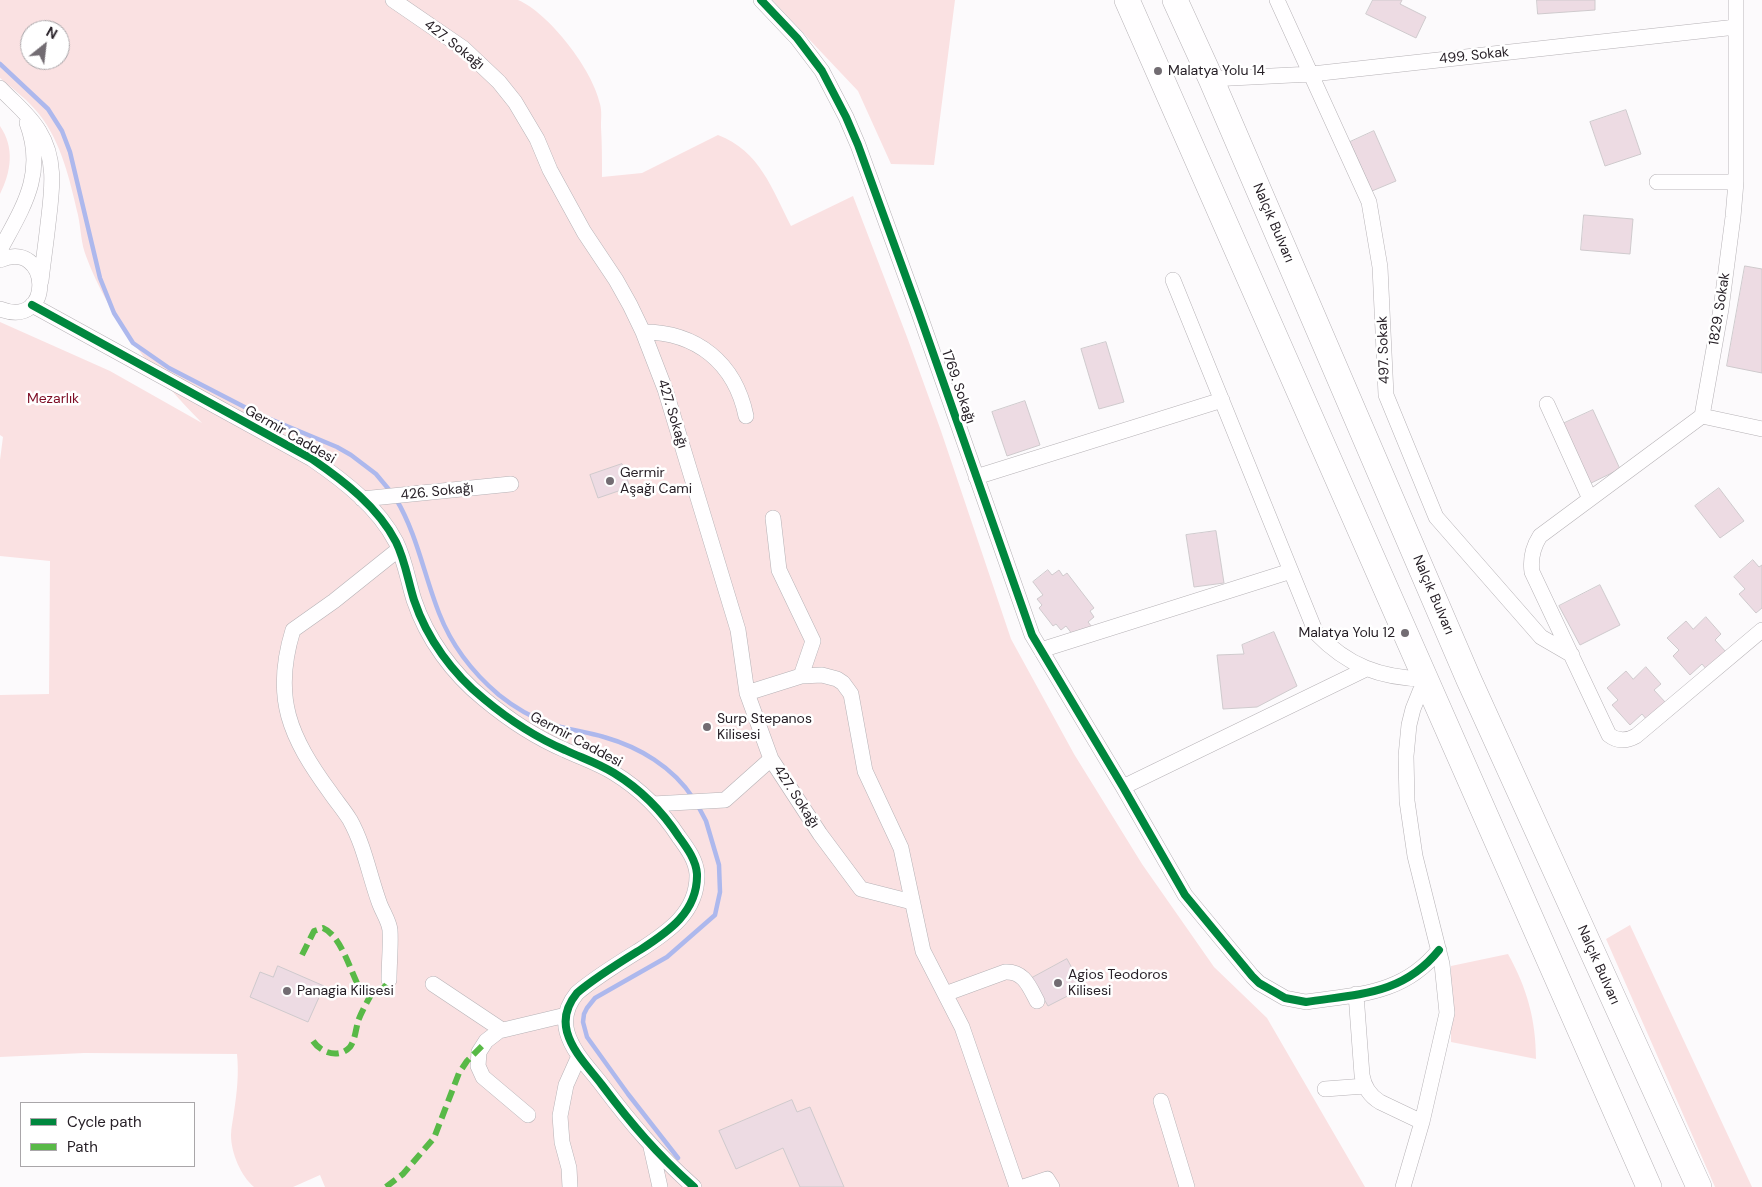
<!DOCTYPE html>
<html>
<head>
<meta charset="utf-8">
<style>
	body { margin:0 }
	#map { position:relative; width:1762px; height:1187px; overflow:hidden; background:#fcfafc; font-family:"DM Sans",sans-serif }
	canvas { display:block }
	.legend { position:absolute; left:20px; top:1102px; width:175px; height:65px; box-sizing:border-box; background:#fff; border:1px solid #a9a6a9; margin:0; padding:6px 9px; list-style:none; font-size:15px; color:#272027 }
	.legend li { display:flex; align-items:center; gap:10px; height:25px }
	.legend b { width:25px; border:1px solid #a9a6a9 }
	.north { position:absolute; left:20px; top:20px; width:50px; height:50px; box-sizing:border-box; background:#fff; border:1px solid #a9a6a9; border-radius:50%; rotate:29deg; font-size:14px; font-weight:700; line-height:20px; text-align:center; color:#272027 }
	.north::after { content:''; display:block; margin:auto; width:18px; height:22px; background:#726c72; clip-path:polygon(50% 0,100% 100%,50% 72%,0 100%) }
</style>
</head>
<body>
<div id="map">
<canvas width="1762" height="1187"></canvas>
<ul class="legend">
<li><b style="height:6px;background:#00873e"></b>Cycle path</li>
<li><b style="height:6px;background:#58b947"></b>Path</li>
</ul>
<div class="north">N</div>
</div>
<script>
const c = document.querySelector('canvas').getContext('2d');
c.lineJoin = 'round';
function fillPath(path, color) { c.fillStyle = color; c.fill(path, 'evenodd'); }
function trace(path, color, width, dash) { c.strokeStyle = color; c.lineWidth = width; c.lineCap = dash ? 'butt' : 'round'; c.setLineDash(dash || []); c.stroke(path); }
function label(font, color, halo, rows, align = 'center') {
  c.font = font + ' "DM Sans",sans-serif'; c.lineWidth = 5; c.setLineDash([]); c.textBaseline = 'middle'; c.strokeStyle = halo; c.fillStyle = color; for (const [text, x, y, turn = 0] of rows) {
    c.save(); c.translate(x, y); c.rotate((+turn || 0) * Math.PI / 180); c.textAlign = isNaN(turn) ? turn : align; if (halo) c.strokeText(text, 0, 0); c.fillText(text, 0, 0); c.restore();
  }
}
fillPath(new Path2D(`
	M 0,0 L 518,0 C 549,13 593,70 600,104 C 602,111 601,119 601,127 C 602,144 602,160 602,177 L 642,173 L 718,135 C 760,151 772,189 791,226 L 853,196 L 907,337 L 941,431 L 1011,639 L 1074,754 L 1142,864 L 1214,967 L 1267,1018 L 1365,1187 L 325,1187 L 320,1175 L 293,1187 L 254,1187 C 241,1176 231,1153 231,1135 C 231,1128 233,1120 234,1112 C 237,1093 239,1073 237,1054 L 84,1053 L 0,1057 L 0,695 L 49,694 L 50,561 L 0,556 L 0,460 L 3,437 L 0,435 L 0,322 L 110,371 L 202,423 C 156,376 109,319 86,256 C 81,244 81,229 78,215 C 70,181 62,143 39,114 C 28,100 13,89 0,78 ZM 30,30 L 60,30 L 60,60 L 30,60 Z
	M 772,0 L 955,0 L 934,165 L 891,164 L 858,91 Z
	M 0,126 C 15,148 11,172 0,194 Z
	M 1630,925 L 1752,1187 L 1715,1187 L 1606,939 Z
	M 1508,954 C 1527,988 1536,1020 1536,1059 L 1451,1042 L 1451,966 Z`), '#fae1e2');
trace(new Path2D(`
	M 0,64 L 48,109 L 62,131 L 70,152 L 100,278 L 114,313 L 133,343 L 169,368 L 258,414 L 337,447 L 351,455 L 376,474 L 391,492
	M 396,499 C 417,534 424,575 439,613 C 451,644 473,673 499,695 C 514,707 531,717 548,723 C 566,730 585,731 604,737 C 639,747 673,767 693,798
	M 678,1158 L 628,1094 L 587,1037 L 583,1022 L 584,1014 L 587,1008 L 595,998 L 667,957 L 715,915 L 720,892 L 719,865 L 706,821 L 697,804`), '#adb8ed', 4.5);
const building = new Path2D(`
	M 1373,0 L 1402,0 L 1400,4 L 1426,17 L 1416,38 L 1366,14 Z
	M 1537,0 L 1595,0 L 1595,10 L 1538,14 Z
	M 1626,110 L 1641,154 L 1605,166 L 1590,122 Z
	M 1374,131 L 1396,181 L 1372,191 L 1350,142 Z
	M 1584,215 L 1633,219 L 1630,254 L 1581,250 Z
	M 1745,266 L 1762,269 L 1762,373 L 1727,366 Z
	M 1106,342 L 1124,402 L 1099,409 L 1081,349 Z
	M 1025,401 L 1040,445 L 1007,456 L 992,412 Z
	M 1593,410 L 1620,469 L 1585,486 L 1558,426 Z
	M 622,464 L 630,487 L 598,498 L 590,475 Z
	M 1719,488 L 1744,521 L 1720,538 L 1695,506 Z
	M 1216,531 L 1224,583 L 1194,587 L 1186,535 Z
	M 1753,560 L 1759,567 L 1762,565 L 1762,608 L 1756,613 L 1739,594 L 1745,589 L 1734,577 Z
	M 1048,570 L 1052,575 L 1059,570 L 1063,576 L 1067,573 L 1094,608 L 1090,611 L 1094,617 L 1088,622 L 1092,627 L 1076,639 L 1066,626 L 1061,630 L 1056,624 L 1053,626 L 1039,608 L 1042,605 L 1037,599 L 1043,595 L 1033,582 Z
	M 1600,585 L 1620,625 L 1580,645 L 1559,606 Z
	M 1706,617 L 1721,634 L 1715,640 L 1727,653 L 1707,670 L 1702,664 L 1690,675 L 1673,656 L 1679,650 L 1667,638 L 1686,621 L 1693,629 Z
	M 1274,632 L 1297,686 L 1257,707 L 1223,709 L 1217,655 L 1244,654 L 1242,645 Z
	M 1646,667 L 1661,684 L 1654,690 L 1666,703 L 1647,720 L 1642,714 L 1630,725 L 1612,705 L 1618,700 L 1607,688 L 1626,671 L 1633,679 Z
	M 1067,959 L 1083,988 L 1048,1006 L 1032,978 Z
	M 278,966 L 324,986 L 308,1022 L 250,997 L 260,972 L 273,977 Z
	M 792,1100 L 797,1112 L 810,1107 L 844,1187 L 800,1187 L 783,1148 L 736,1169 L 719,1131 Z`);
fillPath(building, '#eddbe3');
trace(building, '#cfcacd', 1);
const minor = new Path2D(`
	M 393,0 L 463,48 L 499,82 L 515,102 L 537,139 L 550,170 L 584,232 L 616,280 L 630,305 L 643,332 L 665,389 L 738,630 L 747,693 L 771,759 L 820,834 L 861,889 L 912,902
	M 761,0 L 797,38 L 822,71 L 846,117 L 858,145 L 919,313 L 1032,635 L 1123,787 L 1185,895 L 1252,976 L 1259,983 L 1285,998 L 1306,1002 C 1358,994 1403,995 1439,950
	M 1277,0 L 1369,202 L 1380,267 L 1386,395 L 1436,517 L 1541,637 L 1572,655
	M 1736,0 L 1736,182 L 1733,217 L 1721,309 L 1702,416 L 1540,536 C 1533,547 1530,558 1532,572 L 1609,735 C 1618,742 1627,741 1636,736 L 1762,630
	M 1211,79 L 1312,74 L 1736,27
	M 0,88 C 13,102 29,114 39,131 C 57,160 52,191 48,224 C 46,243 43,262 41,281
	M 1657,182 L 1736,182
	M 0,250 C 23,207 46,174 27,123
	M 0,260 C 51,238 55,330 0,309
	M 1173,280 L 1316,633 C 1348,666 1380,678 1425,679 L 1413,709 L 1409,725 L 1406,756 L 1407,801 L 1415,856 L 1442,964 L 1447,1013 L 1422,1122 L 1403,1187
	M 32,305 L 312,459 C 344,481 378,507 396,542 C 405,560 408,581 414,600 C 427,639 453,674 484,699 C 508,719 537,738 565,750 C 582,758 598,763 614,773 C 640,789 662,811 679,837 C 687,848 696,860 697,874 C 698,912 668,932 640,950 C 619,963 596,977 577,993 C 568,1004 563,1017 567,1032 C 573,1053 590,1069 602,1085 C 632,1125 657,1154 694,1187
	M 643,332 C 697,332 735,363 746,416
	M 1547,404 L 1590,499
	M 1702,416 L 1762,429
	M 976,477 L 1222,400
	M 362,499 L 511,484
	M 773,518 L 779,570 L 813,641 L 801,676
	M 1041,650 L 1291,571
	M 747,693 L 801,676 L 822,675 L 837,679 L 843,683 L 851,694 L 865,771 L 901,848 L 923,951 L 962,1027 L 1017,1187
	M 1123,787 L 1366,669
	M 653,804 L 725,800 L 771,759
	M 389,980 C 389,963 391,946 390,930 C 389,921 382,911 379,902 C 369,874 364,845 350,820 C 344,810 336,801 330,792 C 290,737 272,698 293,630 L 334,601 L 399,549
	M 433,984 L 502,1030
	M 945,994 L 1005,972 C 1024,971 1029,986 1037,1001
	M 1356,994 L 1362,1075 C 1364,1087 1370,1096 1380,1102 L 1422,1122
	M 1325,1089 L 1365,1086
	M 1161,1101 L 1187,1187
	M 528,1115 L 483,1077 L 478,1066 L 479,1052 L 486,1041 L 499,1031 L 566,1015
	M 651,1147 L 660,1187
	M 570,1187 L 569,1168 L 562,1142 L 560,1116 L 566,1085 L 579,1056
	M 1023,1187 L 1047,1179 L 1052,1187`);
const trunk = new Path2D(`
	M 1127,0 L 1649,1187
	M 1175,0 L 1211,79 L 1469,680 L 1699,1187`);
trace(minor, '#b6b2b6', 16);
trace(trunk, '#b6b2b6', 26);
trace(minor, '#fffeff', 15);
trace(trunk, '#fffeff', 25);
trace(new Path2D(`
	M 302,955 L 314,931 L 323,928 C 340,935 350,969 358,985 C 368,997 383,994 389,980
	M 313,1041 C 321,1053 339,1059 350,1047 C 355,1040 356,1029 358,1021 C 362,1011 367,1002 372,993
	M 386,1187 L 403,1174 L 434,1138 L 459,1073 L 467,1061 L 482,1046`), '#58b947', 6, [12, 6]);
trace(new Path2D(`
	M 761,0 L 797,38 L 822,71 L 846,117 L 858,145 L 919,313 L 1032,635 L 1123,787 L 1185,895 L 1252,976 L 1259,983 L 1285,998 L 1306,1002 C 1358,994 1403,995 1439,950
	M 32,305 L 312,459 C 344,481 378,507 396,542 C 405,560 408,581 414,600 C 427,639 453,674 484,699 C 508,719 537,738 565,750 C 582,758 598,763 614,773 C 640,789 662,811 679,837 C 687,848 696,860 697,874 C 698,912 668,932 640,950 C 619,963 596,977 577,993 C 568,1004 563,1017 567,1032 C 573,1053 590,1069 602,1085 C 632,1125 657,1154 694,1187`), '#00873e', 8);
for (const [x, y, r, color] of [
	[1158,71,5,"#726c72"],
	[610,481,5,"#726c72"],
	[1405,633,5,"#726c72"],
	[707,727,5,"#726c72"],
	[1058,983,5,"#726c72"],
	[287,991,5,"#726c72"]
]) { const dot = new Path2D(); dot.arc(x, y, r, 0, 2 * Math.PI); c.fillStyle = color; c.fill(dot); trace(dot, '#fff', 2); }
label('14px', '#272027', '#fff', [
	["427. Sokağı",454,45,38],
	["499. Sokak",1474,56,-6],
	["Nalçık Bulvarı",1273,223,67],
	["1829. Sokak",1720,309,-81],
	["497. Sokak",1384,350,-92],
	["1769. Sokağı",958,387,71],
	["427. Sokağı",672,414,73],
	["Germir Caddesi",290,435,30],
	["426. Sokağı",437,492,-6],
	["Nalçık Bulvarı",1433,595,67],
	["Germir Caddesi",576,740,28],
	["427. Sokağı",796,797,57],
	["Nalçık Bulvarı",1598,965,66]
]);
label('14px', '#272027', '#fff', [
	["Malatya Yolu 14",1168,71],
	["Germir",620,473],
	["Aşağı Cami",620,489],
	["Malatya Yolu 12",1395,633,"right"],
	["Surp Stepanos",717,719],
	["Kilisesi",717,735],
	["Agios Teodoros",1068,975],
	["Kilisesi",1068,991],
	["Panagia Kilisesi",297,991]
], 'left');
label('14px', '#7d0d25', '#fff', [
	["Mezarlık",53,399]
]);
</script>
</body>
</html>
